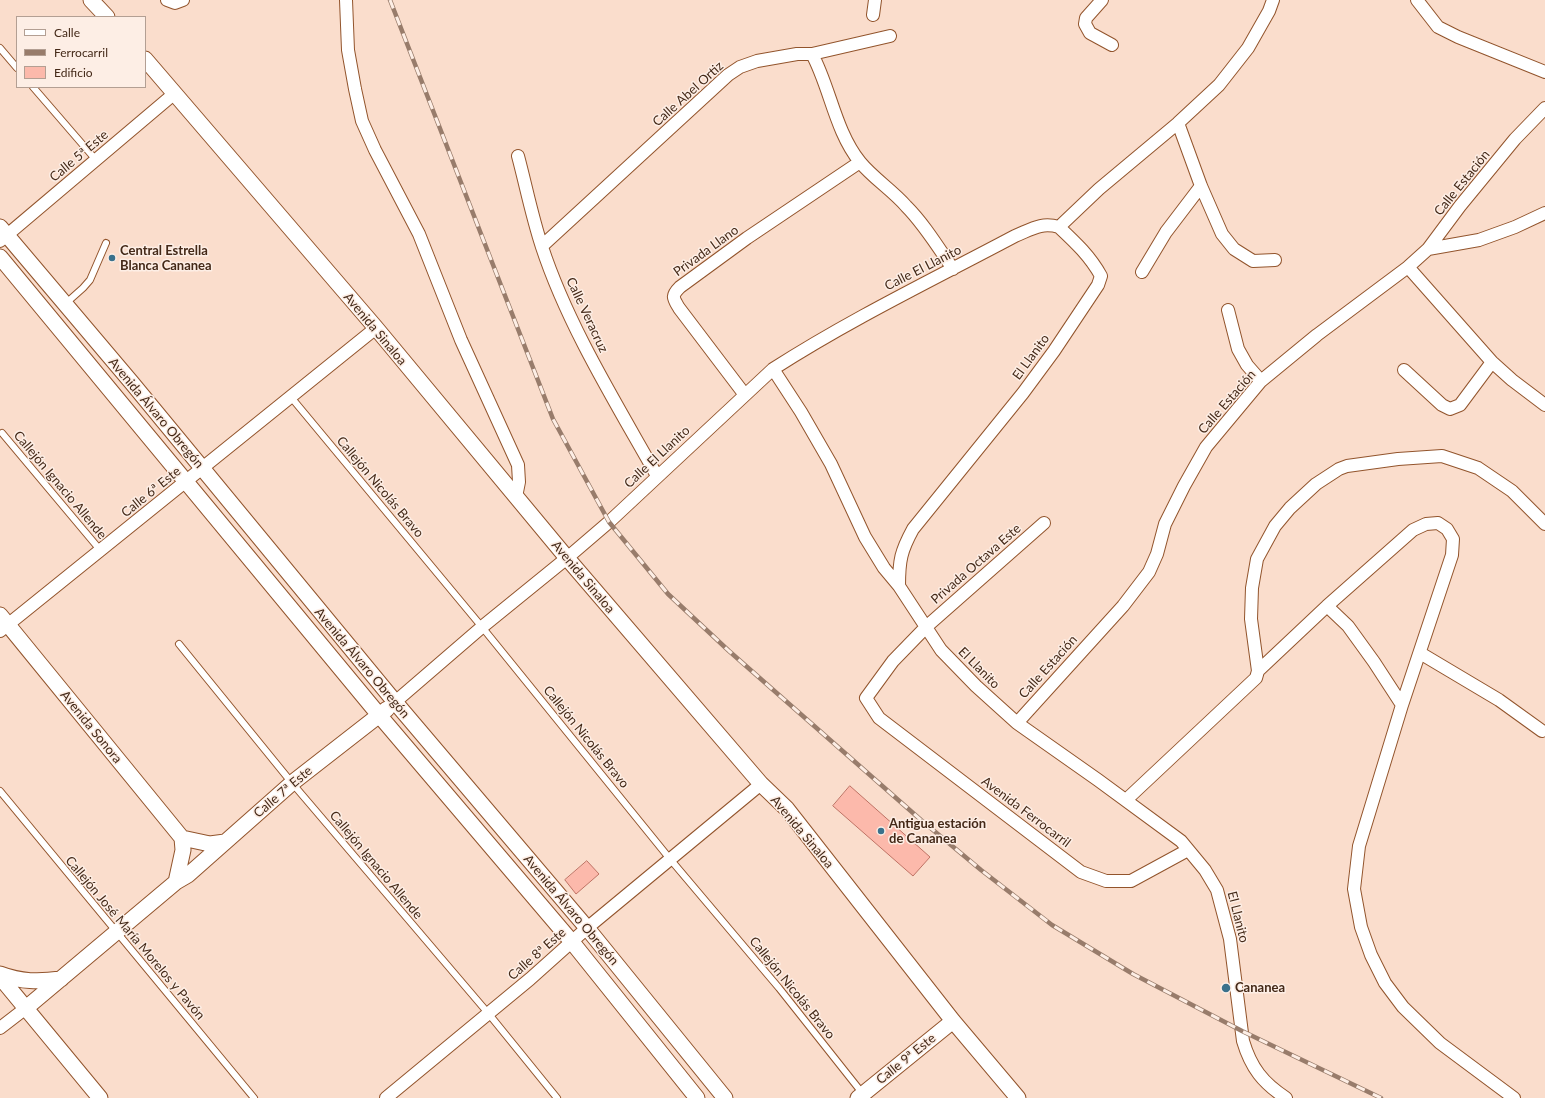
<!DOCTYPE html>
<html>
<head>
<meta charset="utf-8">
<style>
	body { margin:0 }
	#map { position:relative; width:1545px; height:1098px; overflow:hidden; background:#faddcc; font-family:Lato,sans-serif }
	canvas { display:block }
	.legend { position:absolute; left:16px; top:16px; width:130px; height:72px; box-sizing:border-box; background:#fdeee5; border:1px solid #b39f93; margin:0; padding:5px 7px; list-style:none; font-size:12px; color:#442918 }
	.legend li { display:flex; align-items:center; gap:8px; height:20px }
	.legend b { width:20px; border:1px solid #b39f93 }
</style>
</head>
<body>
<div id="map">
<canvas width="1545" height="1098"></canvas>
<ul class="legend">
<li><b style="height:5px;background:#fff"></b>Calle</li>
<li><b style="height:5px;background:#987c6b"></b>Ferrocarril</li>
<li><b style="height:11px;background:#fcb9ab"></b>Edificio</li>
</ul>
</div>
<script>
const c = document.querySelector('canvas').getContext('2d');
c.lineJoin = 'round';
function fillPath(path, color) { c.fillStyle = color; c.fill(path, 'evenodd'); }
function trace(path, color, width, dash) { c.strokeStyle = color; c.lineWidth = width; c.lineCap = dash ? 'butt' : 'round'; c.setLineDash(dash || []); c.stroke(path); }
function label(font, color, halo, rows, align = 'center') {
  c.font = font + ' Lato,sans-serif'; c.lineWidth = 3; c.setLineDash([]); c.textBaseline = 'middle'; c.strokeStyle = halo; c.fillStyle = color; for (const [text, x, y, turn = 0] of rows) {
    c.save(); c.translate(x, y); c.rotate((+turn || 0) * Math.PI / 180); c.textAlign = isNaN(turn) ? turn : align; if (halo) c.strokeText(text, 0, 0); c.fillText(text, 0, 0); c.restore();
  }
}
const building = new Path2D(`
	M 850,786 L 930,857 L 913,876 L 833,806 Z
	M 587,861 L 599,874 L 576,894 L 565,880 Z`);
fillPath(building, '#fcb9ab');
trace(building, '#be7264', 1);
const service = new Path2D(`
	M 0,48 L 17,68
	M 33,87 L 96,160
	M 65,304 L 83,288 L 90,280 L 106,243
	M 290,396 L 482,627 L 670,859 L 779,988 L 863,1094
	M 2,433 L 101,551
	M 179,644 L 292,783 L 488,1013 L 557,1098
	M 0,791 L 254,1098`);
const minor = new Path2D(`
	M 167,0 L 175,3 L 183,0
	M 346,0 L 348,50 L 355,89 L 362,121 L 375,150 L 419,234 L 461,340 L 518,465 L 519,482 L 516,497
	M 1102,0 L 1086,18 L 1085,24 L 1090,33 L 1112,45
	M 1417,0 L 1438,27 L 1458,37 L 1545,72
	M 873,15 L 875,0
	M 812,54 C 830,87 835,131 860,162 C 873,178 892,190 906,206 C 924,224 938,247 953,269
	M 1178,123 L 1201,186 L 1222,234 L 1234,249 L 1253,261 L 1275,260
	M 518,156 C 526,186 532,217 542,247 C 568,326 616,403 657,476
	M 0,241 L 175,93
	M 542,246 L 728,75 L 740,67 L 757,61 L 797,54 L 812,54 L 890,36
	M 1428,249 L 1479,240 L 1515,227 L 1545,213
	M 1408,267 L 1492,362 L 1512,380 L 1545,405
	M 1142,272 L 1166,232 L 1201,186
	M 1228,310 L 1238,349 L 1247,365 L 1261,381
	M 773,369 L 801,412 L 831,464 L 865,537 L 884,568 L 899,586 L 941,650 L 976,686 L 1017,723 L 1098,780 L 1181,841 L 1205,870 L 1217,890 L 1230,939 L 1243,1041 C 1251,1068 1263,1083 1286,1098
	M 1404,370 L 1442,405 L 1450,409 L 1460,405 L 1492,362
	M 745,395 L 679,308 C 673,298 671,296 680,287 L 747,238 L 860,162
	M 1044,523 L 926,627 L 893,661 L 866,698 L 879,718 L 1081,872 L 1106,881 L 1131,881 L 1188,850
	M 899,586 C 899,560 901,551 913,529 L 1023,393 L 1054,351 L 1098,285 L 1101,276 C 1090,256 1075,242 1059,227
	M 1327,606 L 1348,626 L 1374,662 L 1402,705
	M 0,631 L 376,328
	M 1420,653 L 1499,700 L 1542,731
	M 1258,671 L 1327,606 L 1413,530 L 1426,524 L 1438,523 L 1447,529 L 1453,539 L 1452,555 L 1402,705 L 1359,846 L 1354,889 L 1361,927 L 1371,955 L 1385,983 L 1403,1007 L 1440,1043 L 1514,1098
	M 395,702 L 482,627 L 567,558 L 609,522 L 773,369 C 851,319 934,279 1015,236 C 1032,229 1041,222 1059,227 L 1099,189 L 1178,123 L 1219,85 L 1248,48 L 1269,11 L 1273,0
	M 1017,723 L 1123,606 L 1149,572 L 1157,554 L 1165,524 L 1184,486 L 1206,447 L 1261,381 L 1317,335 L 1408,267 L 1428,249 L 1460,206 L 1515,139 L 1545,108
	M 1126,800 L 1256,678 L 1258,671 L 1251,619 L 1252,588 L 1257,559 L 1275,526 L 1290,508 L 1316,484 L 1339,469 L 1347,466 L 1398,459 L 1442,456 L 1478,468 L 1512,491 L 1545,524
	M 0,1028 L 26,1008
	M 386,1098 L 530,979 L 587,928 L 761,784`);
const tertiary = new Path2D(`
	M 91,0 L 107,17
	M 145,59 L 376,328 L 567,558 L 761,784 L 787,809 L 953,1021 L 1018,1098
	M 0,227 L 132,383 L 395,702 L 587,928 L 725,1098
	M 0,257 L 379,715 L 572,942 L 697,1098
	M 0,615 L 182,838 L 183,850 L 176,882
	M 182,838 L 210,844 L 225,842
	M 0,974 C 21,982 39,982 61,979
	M 0,977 L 100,1098
	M 26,1008 L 176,882 L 188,875 L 292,783 L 387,709
	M 858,1098 L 953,1021`);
trace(service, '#92542c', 8);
trace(minor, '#92542c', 14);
trace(tertiary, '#92542c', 17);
trace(service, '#fff', 6);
trace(minor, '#fff', 12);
trace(tertiary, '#fff', 15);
const rail = new Path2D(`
	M 390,0 L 553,419 L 609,522 L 668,594 L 729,651 L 921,820 L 981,870 L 1052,925 L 1133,974 L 1242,1031 L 1381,1098`);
trace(rail, '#987c6b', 4.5);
trace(rail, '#fdeee5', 3, [9]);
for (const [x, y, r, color] of [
	[112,258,4,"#3a718c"],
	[881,831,4,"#3a718c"],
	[1226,988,5,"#3a718c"]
]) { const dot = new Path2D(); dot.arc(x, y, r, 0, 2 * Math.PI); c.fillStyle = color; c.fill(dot); trace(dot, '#fdeee5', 1.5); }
label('13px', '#442918', '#fdeee5', [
	["Calle Abel Ortiz",688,94,-42],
	["Calle 5ª Este",79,156,-40],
	["Calle Estación",1462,183,-51],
	["Privada Llano",706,251,-36],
	["Calle El Llanito",923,268,-27],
	["Calle Veracruz",587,315,65],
	["Avenida Sinaloa",375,329,50],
	["El Llanito",1031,357,-54],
	["Calle Estación",1227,402,-49],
	["Avenida Álvaro Obregón",156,413,50],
	["Calle El Llanito",657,457,-43],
	["Callejón Ignacio Allende",60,485,50],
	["Callejón Nicolás Bravo",380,487,50],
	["Calle 6ª Este",151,492,-39],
	["Privada Octava Este",976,564,-41],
	["Avenida Sinaloa",583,577,50],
	["Avenida Álvaro Obregón",362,663,50],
	["Calle Estación",1048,667,-48],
	["El Llanito",979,668,45],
	["Avenida Sonora",91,727,51],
	["Callejón Nicolás Bravo",586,737,51],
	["Calle 7ª Este",283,792,-40],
	["Avenida Ferrocarril",1026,812,37],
	["Avenida Sinaloa",802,832,50],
	["Callejón Ignacio Allende",376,865,50],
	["Avenida Álvaro Obregón",571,910,50],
	["El Llanito",1238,917,76],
	["Callejón José María Morelos y Pavón",135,938,50],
	["Calle 8ª Este",537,954,-41],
	["Callejón Nicolás Bravo",792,988,51],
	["Calle 9ª Este",906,1059,-39]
]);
label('bold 13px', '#442918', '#fdeee5', [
	["Central Estrella",120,251],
	["Blanca Cananea",120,266],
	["Antigua estación",889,824],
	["de Cananea",889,839],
	["Cananea",1235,988]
], 'left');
</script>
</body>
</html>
